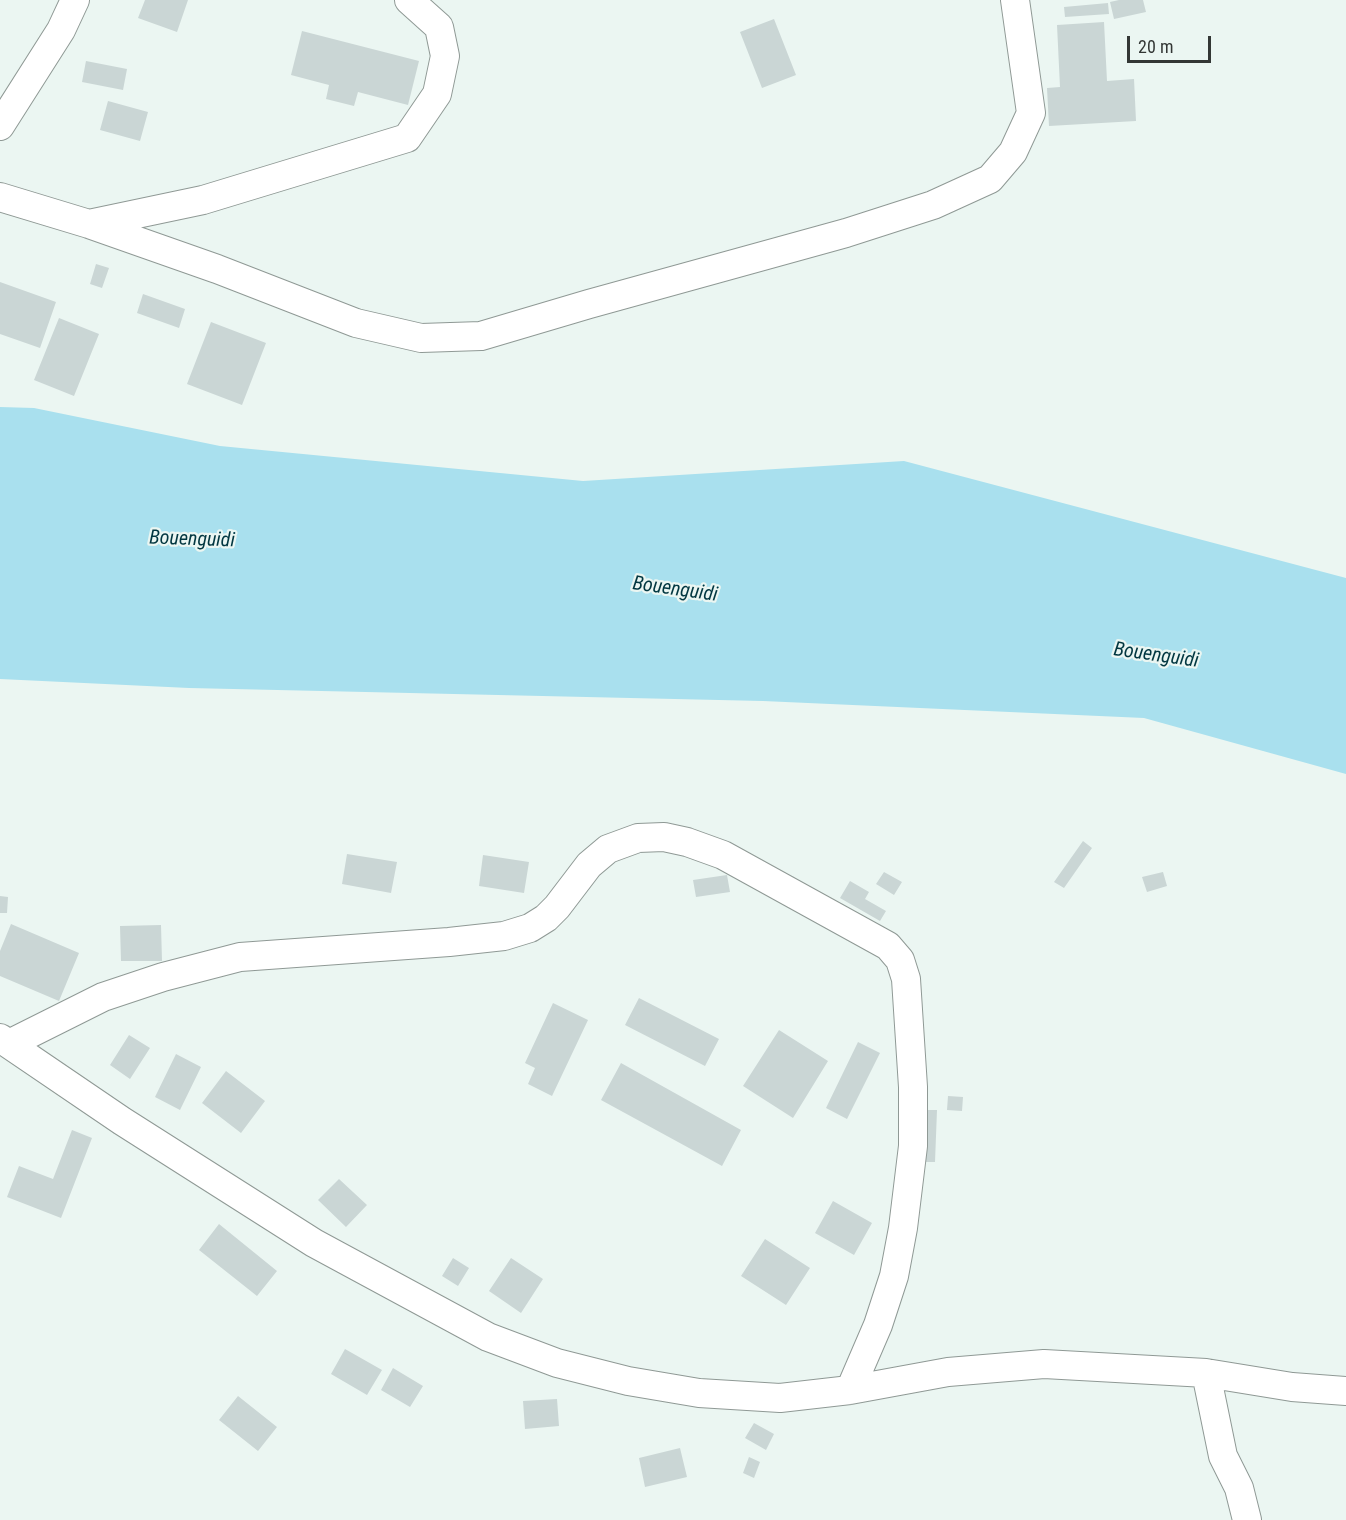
<!DOCTYPE html>
<html>
<head>
<meta charset="utf-8">
<style>
	body { margin:0 }
	#map { position:relative; width:1346px; height:1520px; overflow:hidden; background:#ebf6f2; font-family:"Roboto Condensed",sans-serif }
	canvas { display:block }
	.scale { position:absolute; left:1127px; top:36px; width:84px; height:27px; box-sizing:border-box; border:3px solid #333735; border-top:0; padding-left:8px; font-size:18px; line-height:21px; white-space:nowrap; color:#333735; -webkit-text-stroke:4px #ebf6f2; paint-order:stroke }
</style>
</head>
<body>
<div id="map">
<canvas width="1346" height="1520"></canvas>
<div class="scale">20 m</div>
</div>
<script>
const c = document.querySelector('canvas').getContext('2d');
c.lineJoin = 'round';
function fillPath(path, color) { c.fillStyle = color; c.fill(path, 'evenodd'); }
function trace(path, color, width, dash) { c.strokeStyle = color; c.lineWidth = width; c.lineCap = dash ? 'butt' : 'round'; c.setLineDash(dash || []); c.stroke(path); }
function label(font, color, halo, rows, align = 'center') {
  c.font = font + ' "Roboto Condensed",sans-serif'; c.lineWidth = 4.5; c.setLineDash([]); c.textBaseline = 'middle'; c.strokeStyle = halo; c.fillStyle = color; for (const [text, x, y, turn = 0] of rows) {
    c.save(); c.translate(x, y); c.rotate((+turn || 0) * Math.PI / 180); c.textAlign = isNaN(turn) ? turn : align; if (halo) c.strokeText(text, 0, 0); c.fillText(text, 0, 0); c.restore();
  }
}
fillPath(new Path2D(`
	M 0,407 L 34,408 L 220,446 L 583,481 L 904,461 L 1346,578 L 1346,774 L 1144,718 L 763,701 L 189,688 L 0,679 Z`), '#a9e0ee');
fillPath(new Path2D(`
	M 145,0 L 188,0 L 177,32 L 138,18 Z
	M 1119,0 L 1143,0 L 1146,12 L 1114,19 L 1110,2 Z
	M 1108,3 L 1109,14 L 1065,17 L 1064,7 Z
	M 774,19 L 796,75 L 762,88 L 740,32 Z
	M 1104,22 L 1107,81 L 1134,79 L 1136,121 L 1049,126 L 1047,88 L 1060,87 L 1057,25 Z
	M 302,31 L 419,61 L 408,105 L 358,92 L 354,106 L 326,99 L 329,85 L 291,75 Z
	M 86,61 L 127,69 L 123,90 L 82,82 Z
	M 108,101 L 148,112 L 140,141 L 100,130 Z
	M 96,264 L 109,268 L 102,288 L 90,284 Z
	M 0,282 L 56,302 L 40,348 L 0,334 Z
	M 143,294 L 185,309 L 179,328 L 137,313 Z
	M 59,318 L 99,334 L 74,396 L 34,380 Z
	M 211,322 L 266,343 L 242,405 L 187,384 Z
	M 1083,841 L 1092,848 L 1064,888 L 1054,882 Z
	M 347,854 L 397,862 L 391,893 L 342,884 Z
	M 483,855 L 529,862 L 524,893 L 479,886 Z
	M 884,872 L 902,882 L 894,895 L 876,884 Z
	M 1163,872 L 1167,886 L 1147,892 L 1142,877 Z
	M 727,875 L 730,892 L 696,897 L 693,880 Z
	M 850,881 L 869,892 L 865,899 L 886,911 L 880,921 L 840,898 Z
	M 0,896 L 8,897 L 7,913 L 0,913 Z
	M 11,924 L 79,953 L 59,1001 L 0,976 L 0,951 Z
	M 161,925 L 162,961 L 121,961 L 120,926 Z
	M 639,998 L 719,1039 L 705,1066 L 625,1025 Z
	M 553,1003 L 588,1020 L 552,1096 L 528,1084 L 535,1068 L 525,1063 Z
	M 779,1030 L 828,1061 L 793,1118 L 743,1086 Z
	M 129,1035 L 150,1048 L 130,1079 L 110,1065 Z
	M 858,1042 L 880,1053 L 847,1119 L 826,1108 Z
	M 176,1054 L 201,1067 L 180,1110 L 155,1097 Z
	M 621,1063 L 741,1130 L 722,1166 L 601,1100 Z
	M 226,1071 L 265,1101 L 241,1133 L 202,1103 Z
	M 948,1096 L 963,1097 L 962,1111 L 947,1110 Z
	M 926,1110 L 937,1110 L 935,1162 L 924,1162 Z
	M 72,1130 L 92,1138 L 61,1218 L 7,1197 L 19,1166 L 53,1179 Z
	M 339,1179 L 367,1205 L 346,1227 L 318,1200 Z
	M 833,1201 L 872,1223 L 854,1255 L 815,1233 Z
	M 219,1224 L 277,1271 L 257,1296 L 199,1250 Z
	M 765,1239 L 810,1268 L 786,1305 L 741,1276 Z
	M 453,1258 L 469,1268 L 458,1286 L 442,1276 Z
	M 511,1258 L 543,1279 L 521,1313 L 489,1291 Z
	M 345,1349 L 382,1370 L 367,1395 L 331,1374 Z
	M 393,1368 L 423,1386 L 410,1407 L 381,1390 Z
	M 238,1396 L 277,1427 L 258,1451 L 219,1420 Z
	M 557,1399 L 559,1426 L 525,1429 L 523,1401 Z
	M 754,1423 L 774,1434 L 766,1450 L 745,1438 Z
	M 680,1448 L 687,1477 L 645,1487 L 639,1458 Z
	M 749,1457 L 760,1462 L 754,1478 L 743,1473 Z`), '#cad6d5');
const minor = new Path2D(`
	M 0,126 L 61,30 L 75,0
	M 0,197 L 89,224 L 217,269 L 356,323 L 421,338 L 481,336 L 589,304 L 846,233 L 933,205 L 990,179 L 1013,152 L 1031,113 L 1015,0
	M 89,224 L 203,200 L 407,138 L 437,94 L 445,56 L 439,27 L 409,0
	M 0,1038 L 122,1121 L 314,1243 L 488,1337 L 557,1363 L 628,1381 L 699,1393 L 780,1398 L 850,1390 L 948,1372 L 1044,1364 L 1206,1373 L 1292,1387 L 1346,1391
	M 9,1044 L 103,997 L 163,977 L 240,957 L 449,942 L 504,936 L 530,928 L 546,918 L 557,907 L 589,865 L 608,849 L 638,838 L 664,837 L 687,842 L 723,855 L 888,946 L 900,960 L 906,979 L 913,1087 L 913,1146 L 903,1228 L 894,1276 L 878,1325 L 850,1390
	M 1206,1373 L 1223,1456 L 1239,1488 L 1247,1520`);
trace(minor, '#8f9995', 30);
trace(minor, '#fff', 28);
label('italic 20px', '#023741', '#ebf6f2', [
	["Bouenguidi",192,540,2],
	["Bouenguidi",675,590,8],
	["Bouenguidi",1156,656,8]
]);
</script>
</body>
</html>
